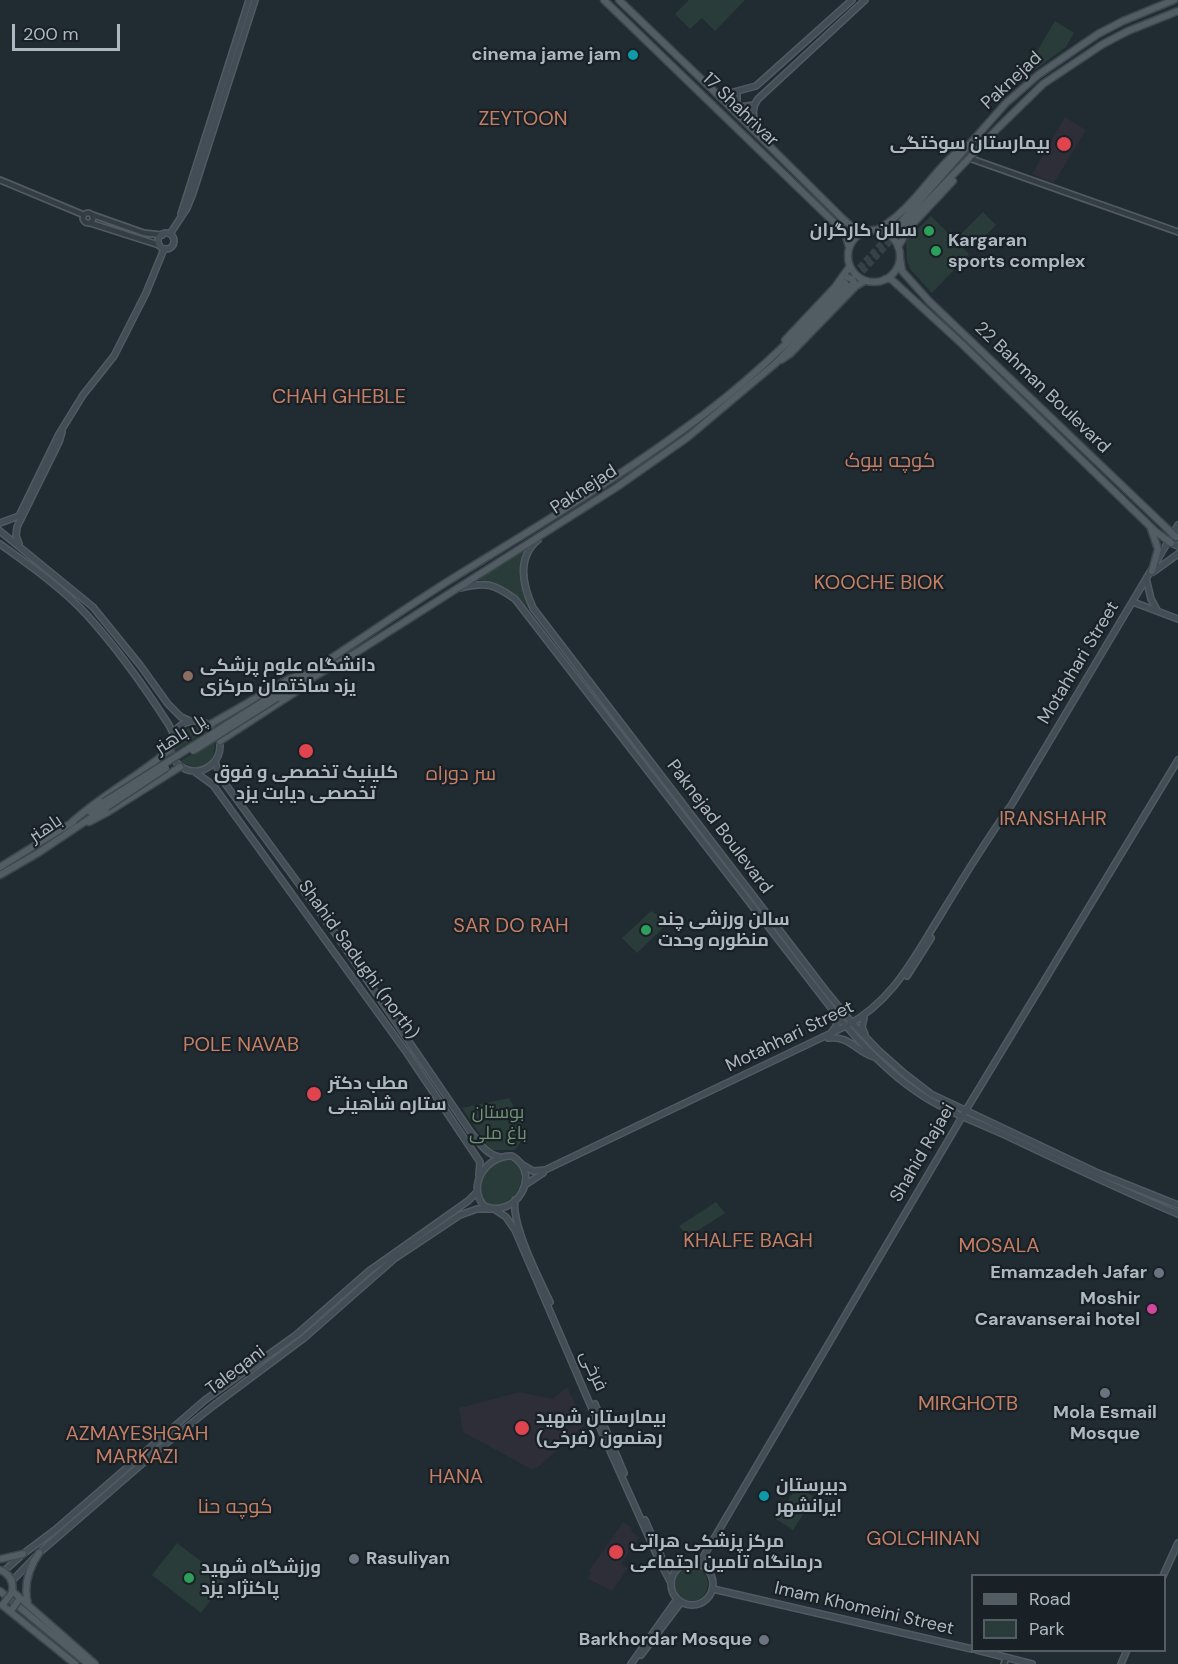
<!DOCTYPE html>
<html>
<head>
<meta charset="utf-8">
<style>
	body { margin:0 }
	#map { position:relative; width:1178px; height:1664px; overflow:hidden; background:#212b32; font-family:"DM Sans",sans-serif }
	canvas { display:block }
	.legend { position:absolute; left:971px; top:1574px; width:195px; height:78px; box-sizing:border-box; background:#192127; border:2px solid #555d64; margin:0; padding:8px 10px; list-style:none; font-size:18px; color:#aeb8c0 }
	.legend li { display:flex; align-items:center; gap:12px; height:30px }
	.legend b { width:30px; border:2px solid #555d64 }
	.scale { position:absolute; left:12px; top:24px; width:108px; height:27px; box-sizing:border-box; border:3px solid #aeb8c0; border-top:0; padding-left:8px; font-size:18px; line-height:21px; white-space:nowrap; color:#aeb8c0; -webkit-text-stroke:4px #192127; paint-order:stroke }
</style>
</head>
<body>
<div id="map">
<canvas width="1178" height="1664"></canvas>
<ul class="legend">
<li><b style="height:8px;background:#525c63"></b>Road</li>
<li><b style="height:16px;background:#2a3c39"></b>Park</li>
</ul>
<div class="scale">200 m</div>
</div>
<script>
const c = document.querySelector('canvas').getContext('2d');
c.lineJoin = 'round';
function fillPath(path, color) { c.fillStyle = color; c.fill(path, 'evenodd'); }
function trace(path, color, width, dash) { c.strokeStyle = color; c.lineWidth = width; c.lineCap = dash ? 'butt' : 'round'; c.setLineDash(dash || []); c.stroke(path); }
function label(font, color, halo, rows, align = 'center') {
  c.font = font + ' "DM Sans",Cairo,sans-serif'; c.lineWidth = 4.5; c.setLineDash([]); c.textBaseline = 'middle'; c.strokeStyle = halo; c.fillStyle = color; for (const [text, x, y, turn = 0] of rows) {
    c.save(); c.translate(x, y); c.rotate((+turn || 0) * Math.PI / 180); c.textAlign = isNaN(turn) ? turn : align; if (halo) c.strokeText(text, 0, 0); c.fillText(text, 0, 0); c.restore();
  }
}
fillPath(new Path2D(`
	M 1065,117 L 1086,130 L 1054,183 L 1032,174 Z
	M 567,1387 L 586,1424 L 537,1468 L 531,1469 L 463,1432 L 459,1408 L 520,1392 L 553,1399 Z
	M 623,1522 L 632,1528 L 631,1531 L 639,1537 L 621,1564 L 628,1568 L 612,1591 L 587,1578 L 591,1573 L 589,1571 Z`), '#2e2e38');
fillPath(new Path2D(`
	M 689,0 L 745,0 L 715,31 L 702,18 L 690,29 L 675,14 Z
	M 1055,21 L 1074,33 L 1066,47 L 1028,75 L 1024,73 Z
	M 983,212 L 996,225 L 972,249 L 959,236 Z
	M 931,216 L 969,254 L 932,293 L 910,269 L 907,261 L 906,240 Z
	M 527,546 C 519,573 519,583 530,610 C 511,588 501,582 472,579 Z
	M 192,727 L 200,727 L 209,730 L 174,752 C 174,738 179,732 192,727 Z
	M 214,741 C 218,765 200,773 180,761 Z
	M 651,911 L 669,922 L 637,953 L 622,938 Z
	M 509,1098 C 520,1118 531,1131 515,1150 L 491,1150 L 462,1108 Z
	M 511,1158 C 531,1172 519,1200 499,1207 L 485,1204 L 479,1191 C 481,1175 495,1160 511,1158 Z
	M 716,1202 L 725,1213 L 688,1237 L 679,1226 Z
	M 797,1486 L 814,1497 L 793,1530 L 776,1519 Z
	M 177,1543 L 226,1580 L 201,1613 L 152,1575 Z
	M674 1584a17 17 0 1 1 34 0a17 17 0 1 1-34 0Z`), '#2a3c39');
trace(new Path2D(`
	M 847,281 L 901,222
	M 850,285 L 900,231`), '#364047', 6, [6, 3]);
const tertiary = new Path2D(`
	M 969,158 L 1178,232
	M 0,180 L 84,215
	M83 218a5 5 0 1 1 10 0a5 5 0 1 1-10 0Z
	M 93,215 L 144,233 L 162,235
	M 90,223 L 159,245
	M 1004,1664 L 1006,1658`);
const secondary = new Path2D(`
	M 737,92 L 737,103 L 740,107 L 754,105
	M 719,96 L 756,86 L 852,0
	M 760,136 C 755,123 749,111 758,99 L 865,0
	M 181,214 L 249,0
	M158 241a8 8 0 1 1 16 0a8 8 0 1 1-16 0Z
	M 170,234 L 187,208 L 193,193 L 255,0
	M 0,523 L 19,516 L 59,434 L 83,395 L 114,356 L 146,293 L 164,249
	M 0,531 L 93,607 L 140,665 L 168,704 L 181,717 L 190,721
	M 538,540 C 516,558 523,586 533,608 L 826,991 L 854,1025 L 879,1051 L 905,1074 L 931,1094 L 1098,1173 L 1178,1205
	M 1171,543 L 1178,546
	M 0,544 C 29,565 61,587 86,614 C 117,648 144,686 169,725 L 173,733
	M 19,544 L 16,536 L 17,527 L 59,442 L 62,432
	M 1153,572 L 1178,554
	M 1147,582 L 1151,599 L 1157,610
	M 460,588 C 486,582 493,583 515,599 L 835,1013 C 859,1042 886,1071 917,1092 C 944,1111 977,1122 1007,1136 C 1064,1163 1120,1190 1178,1214
	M 1133,602 L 1178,619
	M170 746a25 25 0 1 1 50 0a25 25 0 1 1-50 0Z
	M 215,762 L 221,778 L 337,936 L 470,1131 C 479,1142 486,1155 500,1157
	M 195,772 L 213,785 L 407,1053 L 480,1162 L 479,1175
	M 907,976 L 931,938
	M 864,1018 L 862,1027 L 865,1035
	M 831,1033 L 837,1025 L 835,1015
	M 828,1038 C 849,1035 857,1052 874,1057
	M 512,1156 C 543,1173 516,1220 484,1206 C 466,1185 487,1155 512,1156 Z
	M 521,1164 L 533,1171 L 545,1170 L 846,1026 C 893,1001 913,959 940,916 C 963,878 986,840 1012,804 L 1178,525
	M 525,1185 L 543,1173
	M 515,1200 C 511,1224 539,1279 550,1302
	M 494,1209 L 506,1217 L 515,1230 L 611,1453 L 660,1562 L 671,1583
	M 595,1404 L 624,1473
	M 645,1520 L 664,1563 L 677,1569
	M671 1584a21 21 0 1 1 42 0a21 21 0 1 1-42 0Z
	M 699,1564 L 966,1110 L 1178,760
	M 4,1571 L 23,1554 L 55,1530 L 205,1400 L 296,1335 L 369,1271 L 468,1201 L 477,1192
	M 1163,1576 L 1178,1543
	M 12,1581 L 39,1553 L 158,1450 L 213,1406 L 304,1338 L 394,1259 L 460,1215 L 477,1209 L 491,1209
	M 713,1589 L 972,1649
	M 977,1650 L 1032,1664
	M 641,1655 L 681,1602
	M 631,1664 L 677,1599
	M 1121,1664 L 1127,1650`);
const primary = new Path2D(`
	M 604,0 L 845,233 L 849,247
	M 619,0 L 719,96 L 843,219 L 851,226 L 864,231
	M 893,220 L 893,226 L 897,232 L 905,233
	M 901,222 L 1006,103 L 1038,75 L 1098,34 L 1123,21 L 1174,0
	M 904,226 L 997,129 L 1043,84 L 1103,44 L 1128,31 L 1178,11
	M 877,230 C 916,208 932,169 966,145
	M848 256a26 26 0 1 1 52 0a26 26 0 1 1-52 0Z
	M 898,247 L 909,228 L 953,181
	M 900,258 L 902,271 L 929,301 L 1176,537
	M 844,276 L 852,279 L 856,286
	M 885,279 L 891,279 L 962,344 L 1155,531 L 1171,543
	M 785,340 L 835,287 L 850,266
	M 781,360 L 790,354 L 856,286 L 865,281
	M 1151,529 L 1158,549 L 1152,571
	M 275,694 C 334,658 391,617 450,580 C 529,531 609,484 684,429 C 743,387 796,337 845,283
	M 277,698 L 357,652 L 617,487 L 688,437 L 776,363 L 850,286
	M 209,725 L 289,679 L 301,674
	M 220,741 L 297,691
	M 90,812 L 104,802
	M 89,822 L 108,812 L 180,767
	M 70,824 C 101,795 138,777 169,750
	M 0,867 L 73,822
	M 0,875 L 38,853 L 107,807
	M 0,1559 L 23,1554
	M 0,1570 C 10,1574 14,1582 12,1593
	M 0,1591 L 88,1664
	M 12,1591 L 95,1664
	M 28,1604 C 23,1585 29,1568 39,1553
	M 2,1605 L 75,1664`);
trace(tertiary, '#515a61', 8);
trace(secondary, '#515a61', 8);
trace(primary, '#3d454d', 9);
trace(tertiary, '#343d43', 4.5);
trace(secondary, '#424d56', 5);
trace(primary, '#525c63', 6);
const primaryBridge = new Path2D(`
	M 193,751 L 277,698
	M 104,802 L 275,694
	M 107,807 L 166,768
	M 4,1603 L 11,1594
	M 13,1608 L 18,1601`);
trace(primaryBridge, '#3d454d', 9, []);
trace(primaryBridge, '#525c63', 6);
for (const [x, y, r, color] of [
	[633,55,6,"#0f9aa8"],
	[1064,144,8,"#e0444e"],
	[929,231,6,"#2e9e5b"],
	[936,251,6,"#2e9e5b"],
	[188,676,6,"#8d6e63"],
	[306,751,8,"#e0444e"],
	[646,930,6,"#2e9e5b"],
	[314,1094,8,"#e0444e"],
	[1159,1273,6,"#6b7280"],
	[1152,1309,6,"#d1479c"],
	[1105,1393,6,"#6b7280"],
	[522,1428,8,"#e0444e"],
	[764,1496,6,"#0f9aa8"],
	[616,1552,8,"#e0444e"],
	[354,1559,6,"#6b7280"],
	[189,1578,6,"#2e9e5b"],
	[764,1640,6,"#6b7280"]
]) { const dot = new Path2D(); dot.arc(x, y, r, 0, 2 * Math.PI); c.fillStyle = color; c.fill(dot); trace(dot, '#192127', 2); }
label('bold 18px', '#aeb8c0', '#192127', [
	["cinema jame jam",621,55,"right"],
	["بیمارستان سوختگی",1050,144,"right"],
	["سالن کارگران",917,231,"right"],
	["Kargaran",948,241],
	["sports complex",948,262],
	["دانشگاه علوم پزشکی",200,666],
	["یزد ساختمان مرکزی",200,687],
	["کلینیک تخصصی و فوق",306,773,"center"],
	["تخصصی دیابت یزد",306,794,"center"],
	["سالن ورزشی چند",658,920],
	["منظوره وحدت",658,941],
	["مطب دکتر",328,1084],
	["ستاره شاهینی",328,1105],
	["Emamzadeh Jafar",1147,1273,"right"],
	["Moshir",1140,1299,"right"],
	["Caravanserai hotel",1140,1320,"right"],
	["Mola Esmail",1105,1413,"center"],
	["Mosque",1105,1434,"center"],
	["بیمارستان شهید",536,1418],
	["رهنمون (فرخی)",536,1439],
	["دبیرستان",776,1486],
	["ایرانشهر",776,1507],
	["مرکز پزشکی هراتی",630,1542],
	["درمانگاه تامین اجتماعی",630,1563],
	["Rasuliyan",366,1559],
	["ورزشگاه شهید",201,1568],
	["پاکنژاد یزد",201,1589],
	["Barkhordar Mosque",752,1640,"right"]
], 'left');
label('18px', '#aeb8c0', '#192127', [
	["Paknejad",1012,81,-43],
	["17 Shahrivar",740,110,44],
	["22 Bahman Boulevard",1042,388,44],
	["Paknejad",584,490,-33],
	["Motahhari Street",1079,663,-59],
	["پل باهنر",181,735,-33],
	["Paknejad Boulevard",719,827,53],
	["باهنر",46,829,-34],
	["Shahid Sadughi (north)",358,960,54],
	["Motahhari Street",790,1037,-26],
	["Shahid Rajaei",923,1153,-60],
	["Taleqani",236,1371,-37],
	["فرخی",593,1371,66],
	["Imam Khomeini Street",864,1609,13]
]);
label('18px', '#709372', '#192127', [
	["بوستان",498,1113],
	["باغ ملی",498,1134]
]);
label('20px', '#c57f64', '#192127', [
	["ZEYTOON",523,120],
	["CHAH GHEBLE",339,398],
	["کوچه بیوک",890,462],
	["KOOCHE BIOK",879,584],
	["سر دوراه",461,775],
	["IRANSHAHR",1053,820],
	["SAR DO RAH",511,927],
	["POLE NAVAB",241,1046],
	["KHALFE BAGH",748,1242],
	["MOSALA",999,1247],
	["MIRGHOTB",968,1405],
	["AZMAYESHGAH",137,1435],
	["MARKAZI",137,1458],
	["HANA",456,1478],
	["کوچه حنا",235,1508],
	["GOLCHINAN",923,1540]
]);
</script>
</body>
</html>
